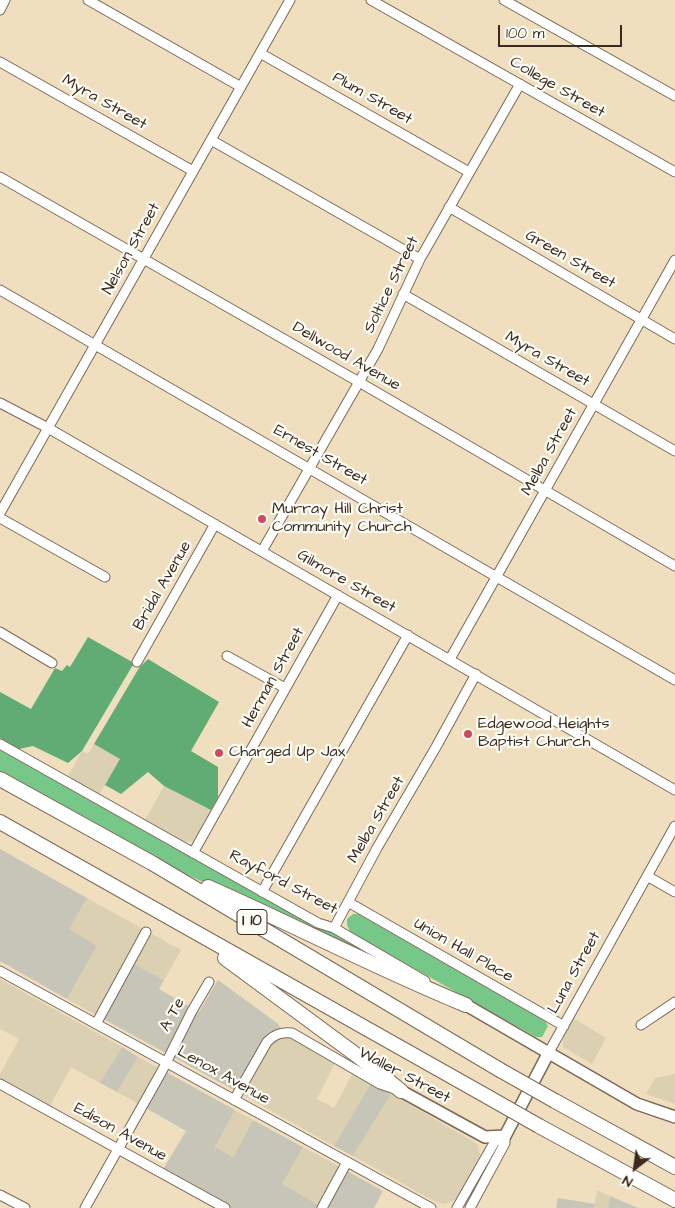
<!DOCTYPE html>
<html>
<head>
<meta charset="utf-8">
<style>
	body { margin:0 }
	#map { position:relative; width:675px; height:1208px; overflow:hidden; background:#efdfbe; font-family:"Architects Daughter",sans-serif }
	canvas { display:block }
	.north { position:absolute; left:610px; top:1143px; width:50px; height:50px; -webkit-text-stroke:4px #fdfcf7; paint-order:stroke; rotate:210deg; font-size:14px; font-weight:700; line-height:20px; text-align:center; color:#3b2a1e }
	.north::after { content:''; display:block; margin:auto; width:18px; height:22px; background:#3b2a1e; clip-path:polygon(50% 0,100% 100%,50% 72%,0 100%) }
	.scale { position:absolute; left:498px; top:25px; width:124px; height:22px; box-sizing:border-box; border:2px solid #3b2a1e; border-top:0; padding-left:6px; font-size:15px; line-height:18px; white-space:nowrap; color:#3b2a1e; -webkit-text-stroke:4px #fdfcf7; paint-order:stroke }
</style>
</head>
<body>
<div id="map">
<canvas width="675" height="1208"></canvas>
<div class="north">N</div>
<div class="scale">100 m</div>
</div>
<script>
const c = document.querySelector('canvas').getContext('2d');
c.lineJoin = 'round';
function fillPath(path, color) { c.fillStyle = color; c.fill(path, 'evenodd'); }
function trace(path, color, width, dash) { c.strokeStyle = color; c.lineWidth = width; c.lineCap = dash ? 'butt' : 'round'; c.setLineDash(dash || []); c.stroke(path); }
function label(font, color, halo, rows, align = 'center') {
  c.font = font + ' "Architects Daughter",sans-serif'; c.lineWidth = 4.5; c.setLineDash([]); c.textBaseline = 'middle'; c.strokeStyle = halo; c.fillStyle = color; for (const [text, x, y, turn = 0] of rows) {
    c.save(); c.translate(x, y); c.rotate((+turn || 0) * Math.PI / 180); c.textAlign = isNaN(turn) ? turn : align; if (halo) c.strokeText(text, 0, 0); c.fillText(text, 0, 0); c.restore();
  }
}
fillPath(new Path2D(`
	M 94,744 L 121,759 L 99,795 L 68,776 L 82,751 L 88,754 Z
	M 164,786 L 211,810 L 193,841 L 184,842 L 145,820 Z
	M 87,898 L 181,950 L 164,980 L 127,961 L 98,1016 L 67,999 L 97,946 L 68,929 Z
	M 0,979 L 122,1047 L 100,1083 L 71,1067 L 46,1113 L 0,1088 L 0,1074 L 19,1039 L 0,1029 Z
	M 573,1018 L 606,1038 L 592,1064 L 563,1047 L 563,1038 Z
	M 286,1035 L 335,1063 L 317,1099 L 334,1108 L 353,1073 L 371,1083 L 334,1146 L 243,1095 L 258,1064 L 273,1045 Z
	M 138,1057 L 166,1072 L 146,1108 L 117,1092 Z
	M 675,1074 L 675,1104 L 646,1094 L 655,1078 Z
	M 391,1094 L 476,1143 L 478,1146 L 480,1154 L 479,1158 L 458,1197 L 451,1202 L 445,1204 L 436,1202 L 353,1156 Z
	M 235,1110 L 253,1120 L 233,1157 L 215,1147 Z
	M 303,1147 L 340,1167 L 320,1205 L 281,1184 Z
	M 597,1190 L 610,1196 L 608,1208 L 594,1208 Z`), '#dbd0b1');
fillPath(new Path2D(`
	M 0,849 L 87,898 L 69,929 L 97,946 L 67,999 L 0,961 Z
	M 128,961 L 164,980 L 159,989 L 199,1012 L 218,980 L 277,1023 L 286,1035 L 273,1045 L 258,1064 L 243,1095 L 98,1016 Z
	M 122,1047 L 138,1057 L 117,1092 L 100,1083 Z
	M 166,1072 L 235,1110 L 215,1147 L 233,1157 L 253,1120 L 303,1147 L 282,1184 L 319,1205 L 340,1167 L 383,1191 L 374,1208 L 217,1208 L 159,1176 L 186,1131 L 146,1108 Z
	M 371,1083 L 391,1094 L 353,1156 L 334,1146 Z
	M 610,1196 L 638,1208 L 608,1208 Z
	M 558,1198 L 595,1204 L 594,1208 L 556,1208 Z`), '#c7c5b8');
fillPath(new Path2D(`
	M 0,750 L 309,923 L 335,933 L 387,964 L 282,919 L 145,855 L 0,772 Z
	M 353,914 L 358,914 L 545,1021 L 548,1026 L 542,1037 L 536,1037 L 351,933 L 347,925 L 347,919 Z`), '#76c788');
fillPath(new Path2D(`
	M 88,637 L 134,663 L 82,751 L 68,763 L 33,746 L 19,749 L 0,738 L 0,692 L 31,709 L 55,668 L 62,671 L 67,665 L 70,667 Z
	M 148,659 L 219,702 L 191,751 L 218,767 L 218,797 L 211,810 L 164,786 L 148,772 L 121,794 L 105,785 L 120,759 L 94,744 L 139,668 Z`), '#60ac74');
const minor = new Path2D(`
	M 88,0 L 241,87
	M 371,0 L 675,172
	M 504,0 L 675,96
	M 0,10 L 5,0
	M 260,53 L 469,172
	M 0,62 L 193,171
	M 211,140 L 420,259
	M 0,177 L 359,382 L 675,566
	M 449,207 L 675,339
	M 0,290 L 675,680
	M 403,294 L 675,451
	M 0,403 L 48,428 L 675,790
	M 0,513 L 290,0
	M 0,518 L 105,577
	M 262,551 L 359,382 L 378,349 L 420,259 L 520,84
	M 0,632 L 52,663
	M 227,656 L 285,688
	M 450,659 L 675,260
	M 137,662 L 215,524
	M 0,744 L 318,923 L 334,928 L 425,981
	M 193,853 L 338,595
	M 647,876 L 675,892
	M 262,892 L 408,635
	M 348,902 L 564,1026
	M 334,928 L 377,848 L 436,747 L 476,674
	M 0,971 L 431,1208
	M 96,1024 L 146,932
	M 641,1025 L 675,1002
	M 549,1052 L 675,826
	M 0,1084 L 225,1208
	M 234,1100 L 267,1042 C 275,1034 281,1032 292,1033 L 380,1084 L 392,1088
	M 0,1195 L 25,1208
	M 85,1208 L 162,1071 L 192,1011 L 209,982
	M 322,1208 L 347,1162
	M 457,1208 L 494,1143 L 497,1140 L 505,1136 L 505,1143 L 470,1208`);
const major = new Path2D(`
	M 466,1005 L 637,1104 L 675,1117
	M 401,1091 L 485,1137 L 505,1136 L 549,1052`);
const highway = new Path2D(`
	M 0,779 L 152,863 L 500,1070
	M 0,822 L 488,1097
	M 208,887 C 294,925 378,969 466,1005
	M 225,958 L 359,1057 L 401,1091
	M 555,1101 L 675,1167
	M 539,1126 L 675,1200`);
trace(minor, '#7a6956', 11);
trace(major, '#7a6956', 14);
trace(highway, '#7a6956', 16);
trace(minor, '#fff', 9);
trace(major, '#fff', 11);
trace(highway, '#fff', 14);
const highwayBridge = new Path2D(`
	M 500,1070 L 555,1101
	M 488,1097 L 539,1126`);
trace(highwayBridge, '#7a6956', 16, []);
trace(highwayBridge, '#fff', 14);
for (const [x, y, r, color] of [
	[262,519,5,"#d1495b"],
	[468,734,5,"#d1495b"],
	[219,753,5,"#d1495b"]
]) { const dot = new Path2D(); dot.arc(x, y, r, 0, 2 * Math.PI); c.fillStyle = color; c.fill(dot); trace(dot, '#fdfcf7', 2); }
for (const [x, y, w] of [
	[252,922,30]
]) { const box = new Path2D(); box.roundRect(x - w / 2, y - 12.5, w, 25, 4); c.fillStyle = '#fdfcf7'; c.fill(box); trace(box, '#3b2a1e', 1); }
label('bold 15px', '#3b2a1e', null, [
	["I 10",252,922]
]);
label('16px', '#3b2a1e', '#fdfcf7', [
	["College Street",557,88,30],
	["Plum Street",372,99,30],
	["Myra Street",104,103,30],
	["Nelson Street",132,249,-61],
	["Green Street",570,260,30],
	["Soltice Street",392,285,-64],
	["Dellwood Avenue",346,357,30],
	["Myra Street",547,360,30],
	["Melba Street",550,452,-61],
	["Ernest Street",320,456,30],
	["Gilmore Street",346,582,30],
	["Bridal Avenue",163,586,-60],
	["Herman Street",274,678,-61],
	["Melba Street",377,820,-60],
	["Rayford Street",283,883,28],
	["Union Hall Place",463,951,30],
	["Luna Street",575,973,-61],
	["A Te",173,1015,-62],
	["Lenox Avenue",223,1076,29],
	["Waller Street",404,1076,28],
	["Edison Avenue",120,1133,29]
]);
label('16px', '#3b2a1e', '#fdfcf7', [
	["Murray Hill Christ",272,510],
	["Community Church",272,528],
	["Edgewood Heights",478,725],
	["Baptist Church",478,743],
	["Charged Up Jax",229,753]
], 'left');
</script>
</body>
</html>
